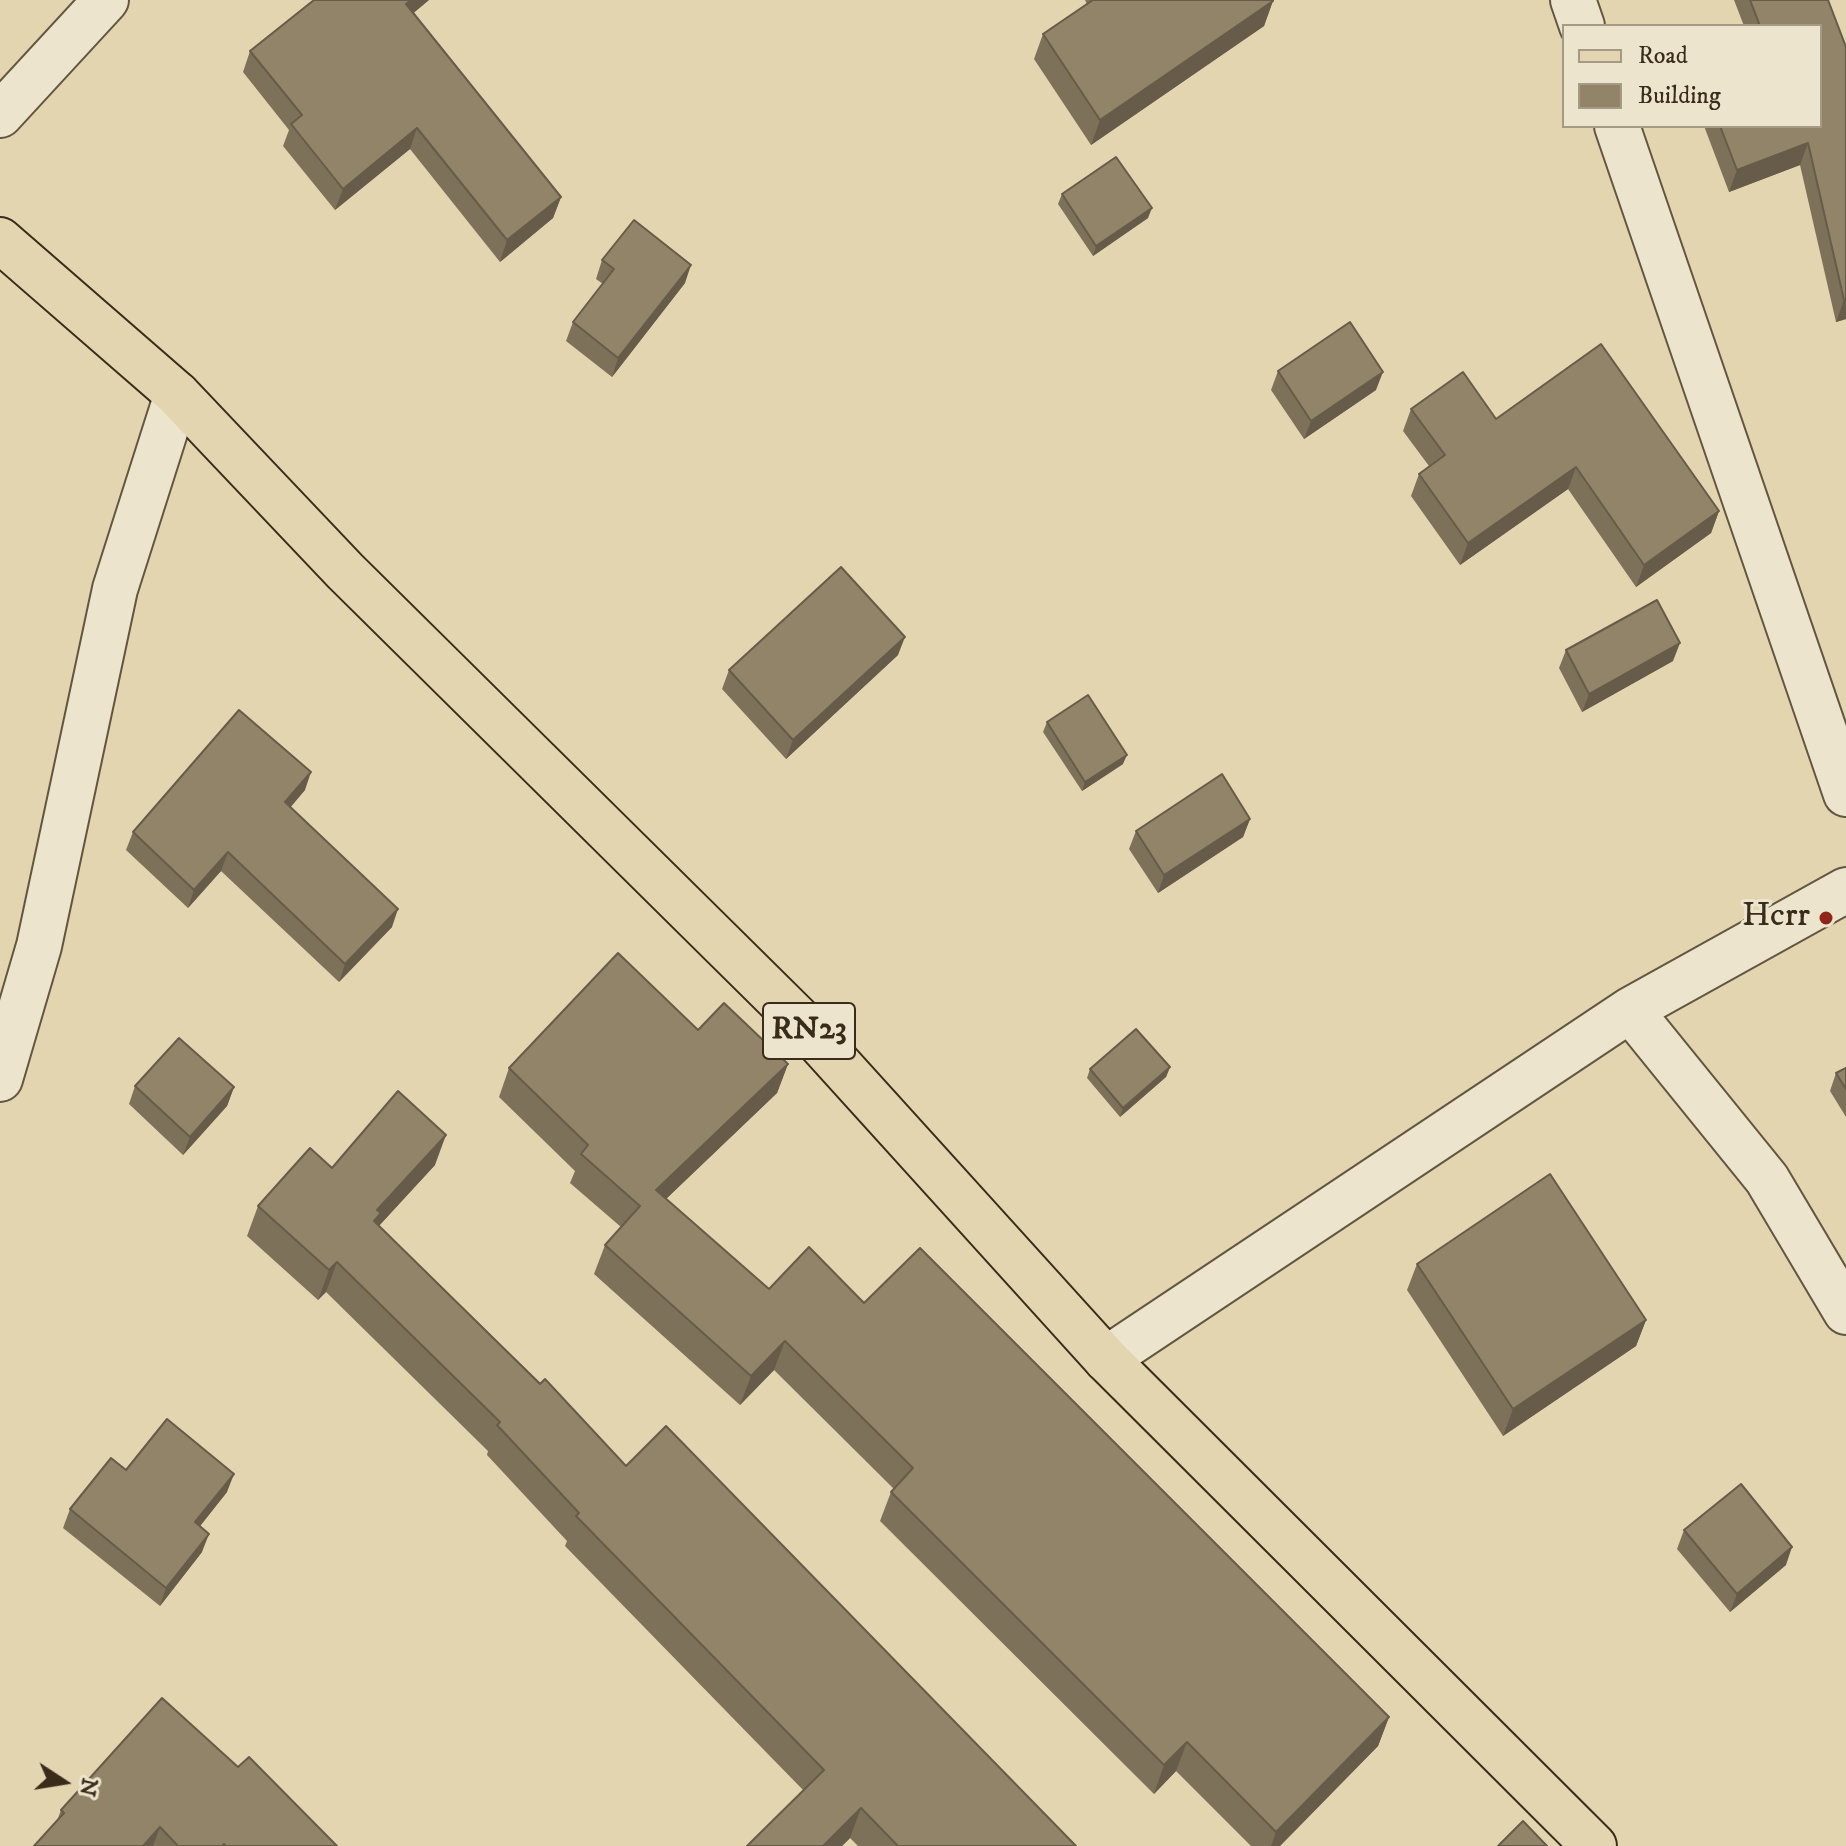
<!DOCTYPE html>
<html>
<head>
<meta charset="utf-8">
<style>
	body { margin:0 }
	#map { position:relative; width:1846px; height:1846px; overflow:hidden; background:#e2d5b0; font-family:"IM FELL DW Pica",serif }
	canvas { display:block }
	.legend { position:absolute; left:1562px; top:24px; width:260px; height:104px; box-sizing:border-box; background:#ece4cc; border:2px solid #a49a85; margin:0; padding:10px 14px; list-style:none; font-size:24px; color:#392c1b }
	.legend li { display:flex; align-items:center; gap:16px; height:40px }
	.legend b { width:40px; border:2px solid #a49a85 }
	.north { position:absolute; left:24px; top:1742px; width:80px; height:80px; -webkit-text-stroke:6px #ece4cc; paint-order:stroke; rotate:102deg; font-size:22px; font-weight:700; line-height:32px; text-align:center; color:#392c1b }
	.north::after { content:''; display:block; margin:auto; width:28px; height:36px; background:#392c1b; clip-path:polygon(50% 0,100% 100%,50% 72%,0 100%) }
</style>
</head>
<body>
<div id="map">
<canvas width="1846" height="1846"></canvas>
<ul class="legend">
<li><b style="height:10px;background:#e2d5b0"></b>Road</li>
<li><b style="height:22px;background:#918468"></b>Building</li>
</ul>
<div class="north">N</div>
</div>
<script>
const c = document.querySelector('canvas').getContext('2d');
c.lineJoin = 'round';
function trace(path, color, width, dash) { c.strokeStyle = color; c.lineWidth = width; c.lineCap = dash ? 'butt' : 'round'; c.setLineDash(dash || []); c.stroke(path); }
function fillPath(path, color) { c.fillStyle = color; c.fill(path, 'evenodd'); }
function label(font, color, halo, rows, align = 'center') {
  c.font = font + ' "IM FELL DW Pica",serif'; c.lineWidth = 6; c.setLineDash([]); c.textBaseline = 'middle'; c.strokeStyle = halo; c.fillStyle = color; for (const [text, x, y, turn = 0] of rows) {
    c.save(); c.translate(x, y); c.rotate((+turn || 0) * Math.PI / 180); c.textAlign = isNaN(turn) ? turn : align; if (halo) c.strokeText(text, 0, 0); c.fillText(text, 0, 0); c.restore();
  }
}
const minor = new Path2D(`
	M 1573,0 L 1582,26
	M 0,115 L 106,0
	M 1617,126 L 1846,794
	M 1630,1010 L 1767,1179 L 1846,1312
	M 0,1079 L 39,946 L 115,589 L 177,394
	M 1106,1359 L 1630,1010 L 1846,890`);
const primary = new Path2D(`
	M 0,240 L 177,394 L 345,571 L 798,1019 L 1106,1359 L 1594,1846`);
trace(minor, '#635640', 48);
trace(primary, '#392c1b', 48);
trace(minor, '#ece4cc', 44);
trace(primary, '#e2d5b0', 44);
fillPath(new Path2D(`
	M 314,0 L 429,0 L 413,13 L 561,197 L 553,218 L 500,262 L 410,149 L 335,210 L 283,146 L 289,130 L 243,72 L 250,51 Z
	M 1085,0 L 1273,0 L 1264,26 L 1091,145 L 1034,59 L 1043,34 L 1087,4 Z
	M 1734,0 L 1828,0 L 1846,47 L 1846,319 L 1836,322 L 1800,165 L 1729,192 L 1704,126 L 1820,126 L 1820,26 L 1744,26 Z
	M 1062,194 L 1148,218 L 1093,256 L 1058,204 Z
	M 602,260 L 685,283 L 612,377 L 566,341 L 573,322 L 603,284 L 596,279 Z
	M 1278,371 L 1376,390 L 1304,439 L 1271,390 Z
	M 1411,409 L 1496,419 L 1719,511 L 1711,533 L 1636,587 L 1568,489 L 1460,565 L 1411,496 L 1419,474 L 1429,466 L 1403,431 Z
	M 1566,650 L 1673,661 L 1582,712 L 1559,668 Z
	M 898,655 L 786,759 L 722,689 L 729,670 Z
	M 1047,722 L 1123,764 L 1082,791 L 1043,732 Z
	M 305,790 L 290,807 L 392,927 L 339,982 L 221,871 L 188,908 L 126,850 L 133,832 Z
	M 1250,819 L 1243,837 L 1158,893 L 1129,849 L 1136,831 Z
	M 698,1030 L 788,1064 L 777,1093 L 666,1199 L 769,1289 L 864,1303 L 1389,1717 L 1378,1746 L 1280,1846 L 1251,1846 L 1176,1771 L 1154,1794 L 880,1521 L 891,1492 L 894,1489 L 774,1370 L 740,1405 L 594,1274 L 605,1245 L 621,1227 L 570,1183 L 575,1171 L 499,1097 L 509,1068 Z
	M 1170,1067 L 1166,1077 L 1120,1117 L 1087,1078 L 1090,1069 Z
	M 1846,1068 L 1846,1117 L 1830,1091 L 1836,1073 Z
	M 135,1086 L 234,1087 L 227,1106 L 183,1155 L 129,1104 Z
	M 435,1165 L 379,1226 L 626,1466 L 1076,1846 L 858,1846 L 850,1838 L 842,1846 L 747,1846 L 804,1791 L 565,1546 L 567,1541 L 487,1455 L 488,1451 L 326,1292 L 318,1300 L 247,1236 L 258,1206 L 332,1168 Z
	M 1417,1264 L 1646,1320 L 1636,1346 L 1503,1436 L 1407,1290 Z
	M 126,1470 L 227,1492 L 200,1526 L 202,1552 L 160,1606 L 63,1528 L 70,1509 Z
	M 1684,1530 L 1786,1565 L 1730,1612 L 1677,1549 Z
	M 238,1767 L 337,1846 L 34,1846 L 57,1821 L 61,1810 Z`), '#7d7259');
fillPath(new Path2D(`
	M 411,0 L 429,0 L 398,26 L 406,4 Z
	M 1273,1 L 1264,26 L 1091,145 L 1100,120 Z
	M 417,128 L 410,149 L 335,210 L 343,189 Z
	M 1808,143 L 1800,165 L 1729,192 L 1737,170 Z
	M 561,197 L 553,218 L 500,262 L 507,240 Z
	M 1152,208 L 1148,218 L 1093,256 L 1096,246 Z
	M 691,265 L 685,283 L 612,377 L 618,358 Z
	M 1846,299 L 1846,319 L 1836,322 L 1844,300 Z
	M 1383,372 L 1376,390 L 1304,439 L 1311,421 Z
	M 1576,467 L 1568,489 L 1460,565 L 1468,543 Z
	M 1719,511 L 1711,533 L 1636,587 L 1644,565 Z
	M 905,637 L 898,655 L 786,759 L 793,740 Z
	M 1680,643 L 1673,661 L 1582,712 L 1589,694 Z
	M 1127,755 L 1123,764 L 1082,791 L 1085,782 Z
	M 311,772 L 305,790 L 279,821 L 285,802 Z
	M 1250,819 L 1243,837 L 1158,893 L 1164,875 Z
	M 228,852 L 221,871 L 188,908 L 194,890 Z
	M 398,909 L 392,927 L 339,982 L 345,964 Z
	M 788,1064 L 777,1093 L 645,1219 L 656,1190 Z
	M 1170,1067 L 1166,1077 L 1120,1117 L 1123,1108 Z
	M 234,1087 L 227,1106 L 183,1155 L 190,1137 Z
	M 446,1135 L 435,1165 L 374,1231 L 363,1250 L 377,1210 Z
	M 337,1262 L 326,1292 L 318,1300 L 329,1270 Z
	M 1646,1320 L 1636,1346 L 1503,1436 L 1513,1409 Z
	M 785,1341 L 774,1370 L 740,1405 L 751,1376 Z
	M 234,1474 L 227,1492 L 189,1540 L 195,1522 Z
	M 209,1534 L 202,1552 L 160,1606 L 166,1588 Z
	M 1792,1547 L 1786,1565 L 1730,1612 L 1737,1594 Z
	M 1389,1717 L 1378,1746 L 1280,1846 L 1271,1846 L 1276,1832 Z
	M 1187,1742 L 1176,1771 L 1154,1794 L 1164,1765 Z
	M 861,1808 L 850,1838 L 842,1846 L 823,1846 Z
	M 160,1827 L 153,1846 L 143,1846 Z`), '#665c49');
const building = new Path2D(`
	M 314,0 L 411,0 L 406,4 L 561,197 L 507,240 L 417,128 L 343,189 L 291,124 L 302,115 L 250,51 Z
	M 1093,0 L 1273,0 L 1273,1 L 1100,120 L 1043,34 Z
	M 1750,0 L 1828,0 L 1846,47 L 1846,299 L 1844,300 L 1808,143 L 1737,170 L 1720,126 L 1820,126 L 1820,26 L 1760,26 Z
	M 1116,157 L 1152,208 L 1096,246 L 1062,194 Z
	M 634,220 L 691,265 L 618,358 L 573,322 L 614,269 L 602,260 Z
	M 1350,322 L 1383,372 L 1311,421 L 1278,371 Z
	M 1601,344 L 1719,511 L 1644,565 L 1576,467 L 1468,543 L 1419,474 L 1445,455 L 1411,409 L 1463,372 L 1496,419 Z
	M 841,567 L 905,637 L 793,740 L 729,670 Z
	M 1657,600 L 1680,643 L 1589,694 L 1566,650 Z
	M 1088,695 L 1127,755 L 1085,782 L 1047,722 Z
	M 239,710 L 311,772 L 285,802 L 398,909 L 345,964 L 228,852 L 194,890 L 133,832 Z
	M 1222,774 L 1250,819 L 1164,875 L 1136,831 Z
	M 618,953 L 698,1030 L 724,1003 L 788,1064 L 656,1190 L 769,1289 L 809,1247 L 864,1303 L 920,1248 L 1389,1717 L 1276,1832 L 1187,1742 L 1164,1765 L 891,1492 L 913,1468 L 785,1341 L 751,1376 L 605,1245 L 640,1206 L 581,1154 L 588,1145 L 509,1068 Z
	M 1136,1029 L 1170,1067 L 1123,1108 L 1090,1069 Z
	M 179,1038 L 234,1087 L 190,1137 L 135,1086 Z
	M 1846,1068 L 1846,1089 L 1836,1073 Z
	M 398,1091 L 446,1135 L 377,1210 L 381,1213 L 374,1221 L 540,1384 L 545,1379 L 626,1466 L 666,1426 L 1076,1846 L 898,1846 L 861,1808 L 823,1846 L 747,1846 L 824,1770 L 576,1516 L 579,1513 L 497,1425 L 500,1422 L 337,1262 L 329,1270 L 258,1206 L 310,1148 L 332,1168 Z
	M 1550,1174 L 1646,1320 L 1513,1409 L 1417,1264 Z
	M 167,1419 L 234,1474 L 195,1522 L 209,1534 L 166,1588 L 70,1509 L 111,1458 L 126,1470 Z
	M 1741,1484 L 1792,1547 L 1737,1594 L 1684,1530 Z
	M 162,1698 L 238,1767 L 249,1757 L 337,1846 L 226,1846 L 224,1844 L 222,1846 L 178,1846 L 160,1827 L 143,1846 L 34,1846 L 64,1813 L 61,1810 Z
	M 1523,1821 L 1547,1846 L 1498,1846 Z`);
fillPath(building, '#918468');
trace(building, '#665c49', 2);
for (const [x, y, r, color] of [
	[1826,918,8,"#8f2418"]
]) { const dot = new Path2D(); dot.arc(x, y, r, 0, 2 * Math.PI); c.fillStyle = color; c.fill(dot); trace(dot, '#ece4cc', 3); }
for (const [x, y, w] of [
	[809,1031,92]
]) { const box = new Path2D(); box.roundRect(x - w / 2, y - 28, w, 56, 6); c.fillStyle = '#ece4cc'; c.fill(box); trace(box, '#392c1b', 2); }
label('bold 32px', '#392c1b', null, [
	["RN23",809,1031]
]);
label('34px', '#392c1b', '#ece4cc', [
	["Hcrr",1810,918]
], 'right');
</script>
</body>
</html>
